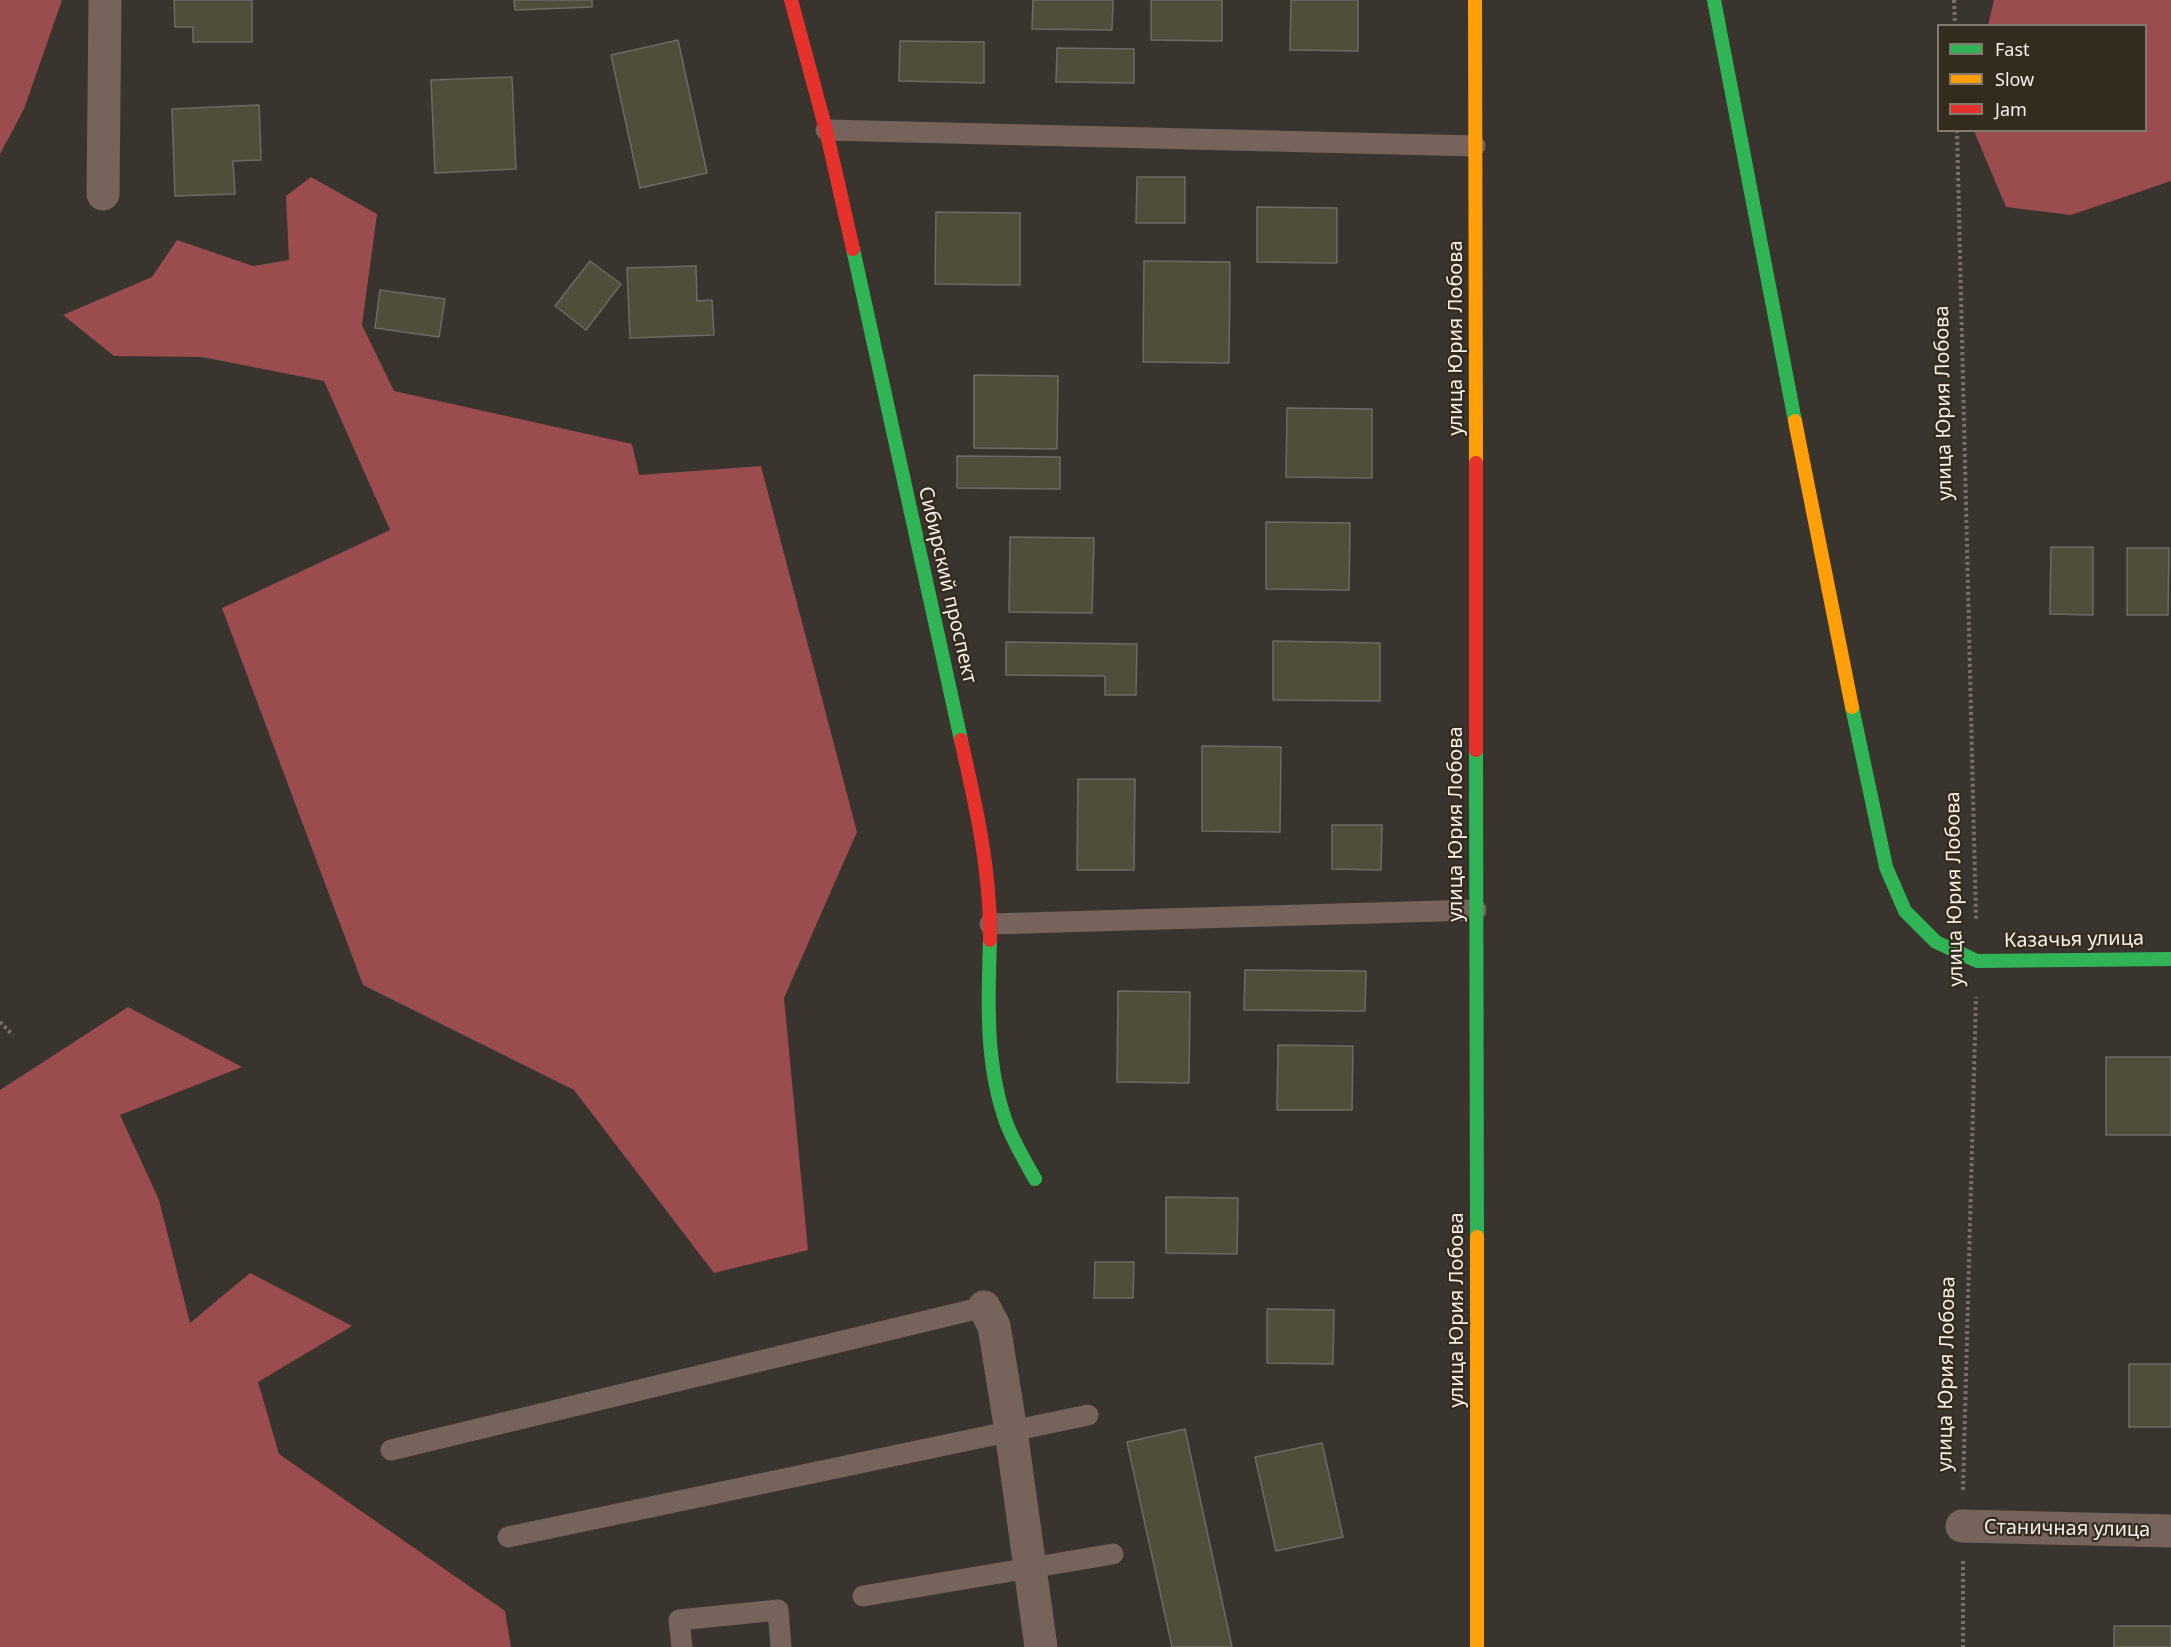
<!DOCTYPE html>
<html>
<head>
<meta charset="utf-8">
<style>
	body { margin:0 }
	#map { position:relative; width:2171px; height:1647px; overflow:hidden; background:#39342e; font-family:"Noto Sans",sans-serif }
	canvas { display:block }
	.legend { position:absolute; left:1937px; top:24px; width:210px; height:108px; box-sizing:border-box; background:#342b1f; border:2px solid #827a6f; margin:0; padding:8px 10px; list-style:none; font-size:18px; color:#f6f0e8 }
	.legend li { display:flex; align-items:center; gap:12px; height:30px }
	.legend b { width:30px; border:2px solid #827a6f }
</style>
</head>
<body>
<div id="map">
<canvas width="2171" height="1647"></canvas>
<ul class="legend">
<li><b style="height:8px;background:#30b455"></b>Fast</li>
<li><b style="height:8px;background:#ff9f0a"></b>Slow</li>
<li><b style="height:8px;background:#e5322d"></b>Jam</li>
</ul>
</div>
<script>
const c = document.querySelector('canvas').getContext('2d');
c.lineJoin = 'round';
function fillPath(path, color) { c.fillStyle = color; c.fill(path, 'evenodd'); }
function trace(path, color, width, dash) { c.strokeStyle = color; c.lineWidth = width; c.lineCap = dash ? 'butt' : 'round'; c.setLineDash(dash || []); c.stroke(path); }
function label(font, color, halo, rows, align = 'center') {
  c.font = font + ' "Noto Sans",sans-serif'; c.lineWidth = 4.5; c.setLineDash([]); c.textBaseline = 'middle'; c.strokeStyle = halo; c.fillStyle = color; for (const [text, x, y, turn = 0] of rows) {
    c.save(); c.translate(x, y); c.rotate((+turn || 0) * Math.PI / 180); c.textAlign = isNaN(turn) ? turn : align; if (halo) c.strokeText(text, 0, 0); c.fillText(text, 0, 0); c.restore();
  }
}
fillPath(new Path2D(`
	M 0,0 L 62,0 L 24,109 L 0,154 Z
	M 1994,0 L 2171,0 L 2171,181 L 2071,215 L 2006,207 L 1974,131 L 2146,130 L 2146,26 L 1988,25 Z
	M 311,177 L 377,214 L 362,325 L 394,391 L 632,444 L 639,475 L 761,466 L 857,832 L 784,998 L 808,1250 L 714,1273 L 574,1090 L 363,985 L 222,608 L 390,530 L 324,381 L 202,357 L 114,356 L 63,315 L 152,277 L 177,240 L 253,266 L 289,260 L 286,196 Z
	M 128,1007 L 242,1067 L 120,1115 L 159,1200 L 190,1323 L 250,1273 L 352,1326 L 258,1382 L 279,1454 L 505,1611 L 511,1647 L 0,1647 L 0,1090 Z`), '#9b4c4e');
const building = new Path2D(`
	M 174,0 L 252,0 L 252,42 L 193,42 L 193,27 L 175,27 Z
	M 514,0 L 592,0 L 592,7 L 515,10 Z
	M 1033,0 L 1113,0 L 1112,30 L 1032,29 Z
	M 1151,0 L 1222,0 L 1222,41 L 1151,40 Z
	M 1291,0 L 1358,0 L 1358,51 L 1290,50 Z
	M 678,40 L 707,173 L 640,188 L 611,55 Z
	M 900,41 L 984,42 L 984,83 L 899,81 Z
	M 1057,48 L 1134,49 L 1134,83 L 1056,82 Z
	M 512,77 L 516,169 L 435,173 L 431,80 Z
	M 259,105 L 261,160 L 233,161 L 235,194 L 175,196 L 172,109 Z
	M 1137,177 L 1185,177 L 1185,223 L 1136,223 Z
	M 1257,207 L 1337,208 L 1337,263 L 1257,262 Z
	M 936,212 L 1020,213 L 1020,285 L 935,284 Z
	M 590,261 L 621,284 L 586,330 L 555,306 Z
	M 1144,261 L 1230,262 L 1229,363 L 1143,362 Z
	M 696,266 L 697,301 L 712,300 L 714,335 L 630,338 L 627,268 Z
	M 380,290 L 445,299 L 439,337 L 375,328 Z
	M 974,375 L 1058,376 L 1057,449 L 974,448 Z
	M 1287,408 L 1372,409 L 1372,478 L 1286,477 Z
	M 957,456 L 1060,457 L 1060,489 L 957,488 Z
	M 1266,522 L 1350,523 L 1349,590 L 1266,589 Z
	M 1010,537 L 1094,538 L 1092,613 L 1009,612 Z
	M 2051,547 L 2093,547 L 2093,615 L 2050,614 Z
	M 2127,548 L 2169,548 L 2168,615 L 2127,615 Z
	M 1273,641 L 1380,643 L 1380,701 L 1273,700 Z
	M 1006,642 L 1137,644 L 1136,695 L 1105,695 L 1105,676 L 1006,675 Z
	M 1202,746 L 1281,747 L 1280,832 L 1202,831 Z
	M 1078,779 L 1135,779 L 1134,870 L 1077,870 Z
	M 1332,825 L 1382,825 L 1381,870 L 1332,869 Z
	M 1245,970 L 1366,971 L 1365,1011 L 1244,1010 Z
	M 1118,991 L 1190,992 L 1189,1083 L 1117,1082 Z
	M 1278,1045 L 1353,1046 L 1352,1110 L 1277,1110 Z
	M 2106,1057 L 2171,1057 L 2171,1135 L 2106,1135 Z
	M 1166,1197 L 1238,1198 L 1237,1254 L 1166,1253 Z
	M 1095,1262 L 1134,1262 L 1133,1298 L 1094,1298 Z
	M 1267,1309 L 1334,1310 L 1333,1364 L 1267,1363 Z
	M 2129,1364 L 2171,1364 L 2171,1427 L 2129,1427 Z
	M 1185,1429 L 1232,1647 L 1172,1647 L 1127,1442 Z
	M 1322,1443 L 1343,1537 L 1276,1551 L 1255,1457 Z
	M 2114,1626 L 2171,1626 L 2171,1647 L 2114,1647 Z`);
fillPath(building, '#514d3b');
trace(building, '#6d6a64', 1.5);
trace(new Path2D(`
	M 1954,0 L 1955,26
	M 1957,130 L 1976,920
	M 0,1022 L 13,1035
	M 1963,1490 L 1976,997
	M 1963,1561 L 1963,1647`), '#7a6f68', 4, [3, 3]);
trace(new Path2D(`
	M 826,130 L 1475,146
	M 990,924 L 1476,910
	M 391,1450 L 984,1307
	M 508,1537 L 1088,1415
	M 863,1596 L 1113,1554
	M 682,1647 L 679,1620 L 778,1610 L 781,1647`), '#76645c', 21);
trace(new Path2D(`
	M 103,194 L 105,0
	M 984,1307 L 994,1326 L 1011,1431 L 1041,1647
	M 1962,1526 L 2171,1531`), '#76645c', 33);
trace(new Path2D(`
	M 1714,0 L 1795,421
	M 853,249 L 961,740
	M 1852,707 L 1886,867 L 1905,911 L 1936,942 L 1977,961 L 2171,959
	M 1476,750 L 1477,1237
	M 990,940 C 988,1001 985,1063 1006,1122 C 1013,1141 1025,1161 1035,1179`), '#30b455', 14);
trace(new Path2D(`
	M 1475,0 L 1476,463
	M 1795,421 L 1852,707
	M 1477,1237 L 1477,1647`), '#ff9f0a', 14);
trace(new Path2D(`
	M 791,0 L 826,130 L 853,249
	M 1476,463 L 1476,750
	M 961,740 C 976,806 991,872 990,940`), '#e5322d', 14);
label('20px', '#f6f0e8', '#342b1f', [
	["улица Юрия Лобова",1456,338,-90],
	["улица Юрия Лобова",1944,403,-91],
	["Сибирский проспект",947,585,77],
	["улица Юрия Лобова",1456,824,-90],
	["улица Юрия Лобова",1955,889,-91],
	["Казачья улица",2074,940,-1],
	["улица Юрия Лобова",1457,1310,-90],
	["улица Юрия Лобова",1947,1374,-89],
	["Станичная улица",2067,1529,1]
]);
</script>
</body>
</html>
